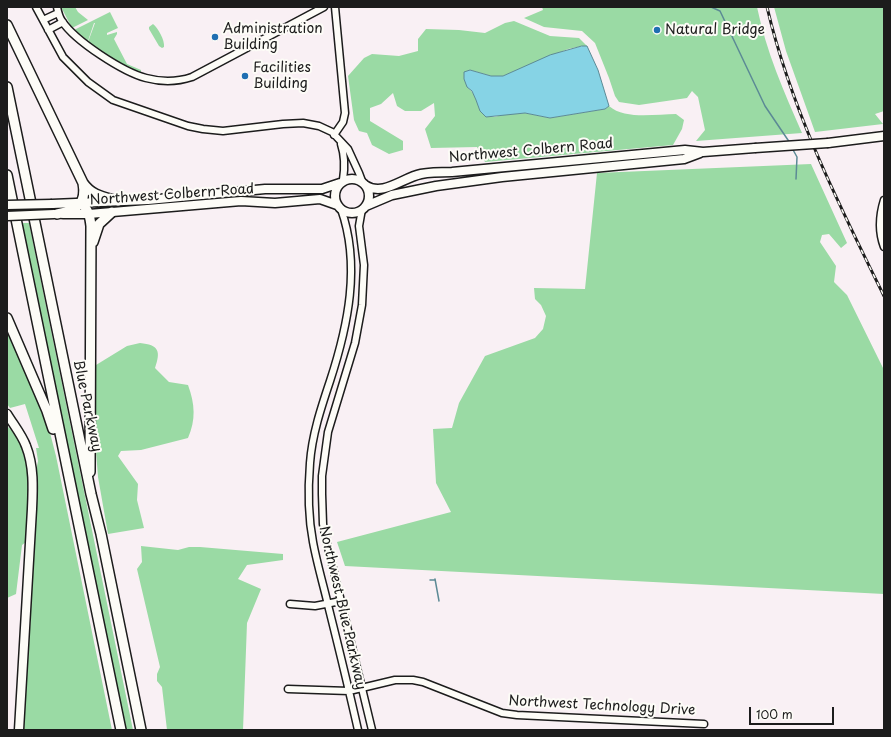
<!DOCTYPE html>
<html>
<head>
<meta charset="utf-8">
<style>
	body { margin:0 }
	#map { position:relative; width:891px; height:737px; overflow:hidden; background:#f9f0f4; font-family:"Playpen Sans",sans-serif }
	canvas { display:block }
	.frame { position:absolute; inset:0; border:8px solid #1c1c1c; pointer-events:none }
	.scale { position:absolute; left:749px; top:707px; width:85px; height:18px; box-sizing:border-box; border:2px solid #1c1c1c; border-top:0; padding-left:5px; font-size:12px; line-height:14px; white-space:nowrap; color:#1c1c1c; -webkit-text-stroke:3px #fdfcf7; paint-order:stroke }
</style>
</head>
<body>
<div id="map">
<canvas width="891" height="737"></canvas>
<div class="frame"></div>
<div class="scale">100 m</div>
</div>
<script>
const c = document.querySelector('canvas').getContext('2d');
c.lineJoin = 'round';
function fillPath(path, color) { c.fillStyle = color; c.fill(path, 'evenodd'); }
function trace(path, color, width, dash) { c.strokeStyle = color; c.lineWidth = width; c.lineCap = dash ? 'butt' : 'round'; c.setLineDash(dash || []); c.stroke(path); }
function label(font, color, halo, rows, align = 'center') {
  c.font = font + ' "Playpen Sans",sans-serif'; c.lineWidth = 4; c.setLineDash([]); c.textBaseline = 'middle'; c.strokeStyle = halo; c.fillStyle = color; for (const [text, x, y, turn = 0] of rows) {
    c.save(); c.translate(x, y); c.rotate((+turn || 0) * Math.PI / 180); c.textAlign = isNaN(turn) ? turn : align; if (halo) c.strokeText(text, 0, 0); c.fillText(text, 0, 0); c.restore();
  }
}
fillPath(new Path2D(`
	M 61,7 L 75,7 L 78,12 L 88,20 L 72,28 Z
	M 542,7 L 757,7 C 766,51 784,92 802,133 L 696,141 L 705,130 L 698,97 L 692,91 L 687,98 L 639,105 L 619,102 L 615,96 L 609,78 L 595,43 L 582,31 L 544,27 L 524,18 L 543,10 Z
	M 774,7 L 884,7 L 884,111 L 875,114 L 883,124 L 815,132 L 786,51 Z
	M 110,12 L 118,28 L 107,33 L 107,35 L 117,32 L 117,34 L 114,39 L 127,64 L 141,70 L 141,72 C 125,71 102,51 88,42 L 95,23 L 94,23 L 88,41 L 74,30 Z
	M 514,21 L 550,36 L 579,38 L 587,46 L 582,46 L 568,49 L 503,76 L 491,76 L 470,70 L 467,87 C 475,93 477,101 480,111 L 494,117 L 507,114 L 525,113 L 550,118 L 605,109 L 609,106 C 625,120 656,114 676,114 L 684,120 L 682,129 L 673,145 L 485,162 L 477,147 L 431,148 L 425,129 L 435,116 L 434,103 L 421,111 L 405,111 L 397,106 L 393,93 L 381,104 L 370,108 L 370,121 L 403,141 L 403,150 L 389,154 L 372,145 L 367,133 L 359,131 L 354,120 L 348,76 L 364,58 L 372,54 L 399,56 L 418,51 L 418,39 L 426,29 L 459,30 L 485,33 L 505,23 Z
	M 153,24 C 158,28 165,40 164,47 L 162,48 L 159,46 L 149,29 L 149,27 Z
	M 811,164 L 847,243 L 841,248 L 829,234 L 822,235 L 820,242 L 836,266 L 834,282 L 847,295 L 884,370 L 884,594 L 345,566 L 337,542 L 451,512 L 436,483 L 433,429 L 452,428 L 459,403 L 485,356 L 535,338 L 543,329 L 546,316 L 541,305 L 535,299 L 534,288 L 585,289 L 597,173 Z
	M 22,223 L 29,223 L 133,730 L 126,730 Z
	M 7,327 L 48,425 L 56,456 L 112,730 L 23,730 L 31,614 L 31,608 L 28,603 L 36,520 L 37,466 L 38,461 L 36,448 L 39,448 L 25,404 L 10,408 L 7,404 Z
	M 140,343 C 159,345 161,351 155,368 L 169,382 L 188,385 C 195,404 196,420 188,438 L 141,450 L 121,451 L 118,456 L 138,484 L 137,500 L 144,528 L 108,534 L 98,477 L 96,451 L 96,365 L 127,346 Z
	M 7,426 C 37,450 29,507 26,542 L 22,545 L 16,594 L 7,598 Z
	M 141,546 L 178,550 L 189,547 L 200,547 L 283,554 L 283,560 L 247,565 L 238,579 L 261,589 L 247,623 L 243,730 L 167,730 L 162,687 L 157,681 L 157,674 L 160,667 L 137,569 L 142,562 Z`), '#9adaa4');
const water = new Path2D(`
	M 582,46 L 587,46 L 598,70 L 609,106 L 605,109 L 550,118 L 525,113 L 486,117 L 480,111 L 476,100 L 472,91 L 467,87 L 464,79 L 464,72 L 470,70 L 491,76 L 503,76 L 550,55 Z`);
fillPath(water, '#86d3e5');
trace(water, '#5c8a95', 1);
trace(new Path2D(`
	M 711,7 L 720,11 L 765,106 L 790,143
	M 792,148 L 797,157 L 796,179
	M 435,579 L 439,601
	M 430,580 L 435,580`), '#5c8a95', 1.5);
const minor = new Path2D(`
	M 36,7 L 63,57 L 88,82 L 113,100 L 188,126 L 203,129 L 223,131 L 283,124 L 303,123 L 319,126 L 332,132 L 348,149 L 359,173 L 362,181
	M 57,7 C 58,12 59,17 62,21 C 75,41 123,72 146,78 C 161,82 177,82 192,77 L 324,7
	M 43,20 L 58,13
	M 48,30 L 63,22
	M 334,135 L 343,122 L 345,113 L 335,7
	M 341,144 C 345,156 345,167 343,180
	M 884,200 C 879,216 878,231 884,247
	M 341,209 C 361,265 348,326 330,381 C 321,408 312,435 310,463 C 308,488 308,516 313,542 C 317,564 324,587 329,609 C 339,649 349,690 358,730
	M 362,209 L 359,226 L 364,265 L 362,305 L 355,343 L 328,432 L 322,476 L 322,494 L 323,524 L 326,539 L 372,730
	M 290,604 L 315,606 L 341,601
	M 288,689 L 349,691 L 395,680 L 413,680 L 423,682 L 502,713 L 517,715 L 704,724`);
const major = new Path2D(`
	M 828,143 L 884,136
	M335 196a17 17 0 1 1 34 0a17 17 0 1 1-34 0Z
	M 365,185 C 383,197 402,178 421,174 C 431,172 442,172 452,172 L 685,150 L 703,152 L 755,148
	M 52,204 L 148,200 L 265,189 L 322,189 L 340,183
	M 366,206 L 392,195 L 436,186 L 502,177 L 684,159 L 700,153
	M 63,214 L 89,214 L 241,201 L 275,203 L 320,199 L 337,205
	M 7,414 C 13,424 22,435 26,446 C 34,466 33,488 32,509 L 19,730`);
const highway = new Path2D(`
	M 7,25 L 83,183 C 87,205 76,210 57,214
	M 7,87 L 91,494 L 101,534 L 141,730
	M 7,175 L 121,730
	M 83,183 C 92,196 104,197 118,201
	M 81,203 C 88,209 90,216 91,226 L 90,472
	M 93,242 L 99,224 L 112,212
	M 7,318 L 47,411 L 53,429`);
trace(minor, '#1c1c1c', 9);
trace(major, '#1c1c1c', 11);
trace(highway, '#1c1c1c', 12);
trace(minor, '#fdfcf7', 6);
trace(major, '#fdfcf7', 8);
trace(highway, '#fdfcf7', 9);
const rail = new Path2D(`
	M 767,7 C 791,109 838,203 884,296`);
trace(rail, '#1c1c1c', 3);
trace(rail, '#fdfcf7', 1.5, [4.5]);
const majorBridge = new Path2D(`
	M 755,148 L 828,143
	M 7,205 L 52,204
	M 7,216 L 54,214`);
trace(majorBridge, '#1c1c1c', 11, []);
trace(majorBridge, '#fdfcf7', 8);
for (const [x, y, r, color] of [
	[657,30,4,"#1f6fb2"],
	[215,37,4,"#1f6fb2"],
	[245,76,4,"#1f6fb2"]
]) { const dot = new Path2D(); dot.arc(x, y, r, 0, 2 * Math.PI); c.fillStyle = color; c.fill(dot); trace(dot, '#fdfcf7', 1.5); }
label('14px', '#1c1c1c', '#fdfcf7', [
	["Administration",223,29],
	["Building",223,45],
	["Natural Bridge",665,30],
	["Facilities",253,68],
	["Building",253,84]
], 'left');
label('14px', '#1c1c1c', '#fdfcf7', [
	["Northwest Colbern Road",531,151,-5],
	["Northwest Colbern Road",172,195,-4],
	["Blue Parkway",87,406,78],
	["Northwest Blue Parkway",342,608,77],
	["Northwest Technology Drive",602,706,3]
]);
</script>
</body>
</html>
